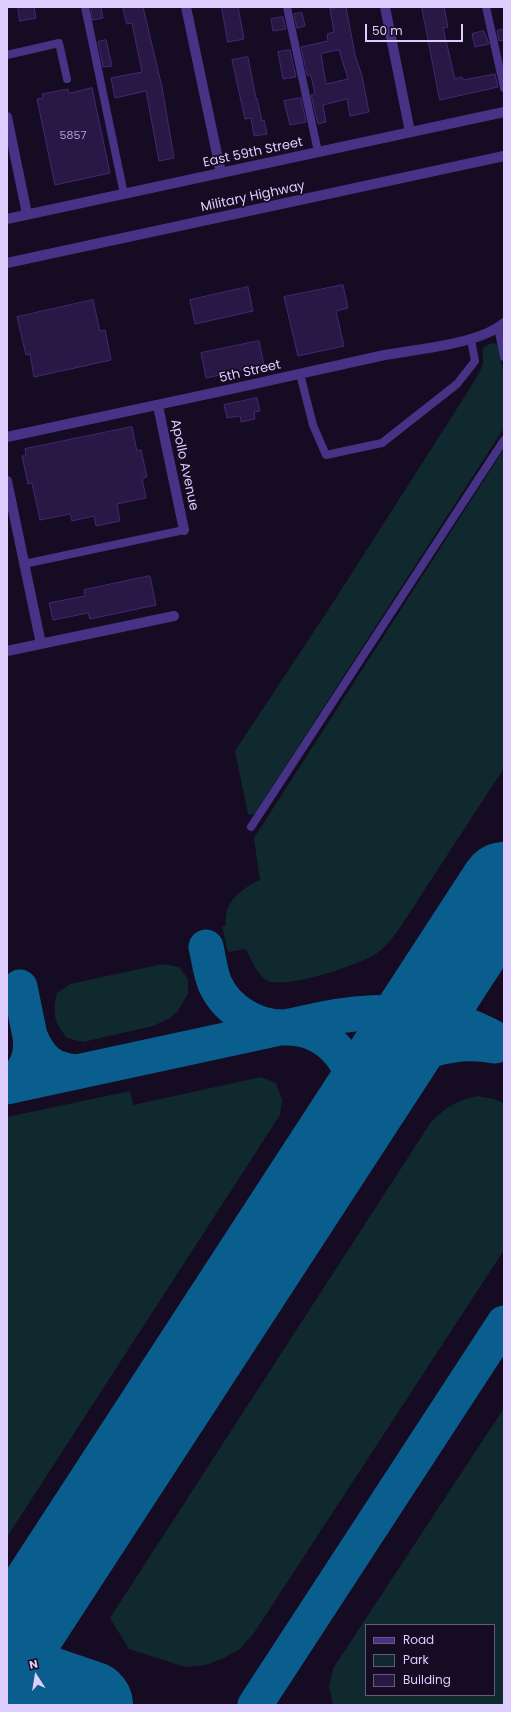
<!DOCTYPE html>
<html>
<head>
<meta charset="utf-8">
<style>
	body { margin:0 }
	#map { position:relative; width:511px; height:1712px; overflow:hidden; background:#150c23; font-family:Poppins,sans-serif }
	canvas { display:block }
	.frame { position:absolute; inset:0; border:8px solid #ddceff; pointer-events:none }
	.legend { position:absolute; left:365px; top:1624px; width:130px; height:72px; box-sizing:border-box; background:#150c23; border:1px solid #655a7b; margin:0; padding:5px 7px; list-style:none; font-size:12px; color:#ddceff }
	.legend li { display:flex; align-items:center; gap:8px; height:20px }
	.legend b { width:20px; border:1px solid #655a7b }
	.north { position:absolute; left:16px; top:1656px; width:40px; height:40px; -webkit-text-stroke:3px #150c23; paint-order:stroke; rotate:348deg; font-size:11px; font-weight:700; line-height:16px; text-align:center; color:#ddceff }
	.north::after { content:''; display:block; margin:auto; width:14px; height:18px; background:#ddceff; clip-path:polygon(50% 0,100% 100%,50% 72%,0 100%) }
	.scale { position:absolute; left:365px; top:24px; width:98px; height:18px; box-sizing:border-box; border:2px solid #ddceff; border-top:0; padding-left:5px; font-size:12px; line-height:14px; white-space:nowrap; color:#ddceff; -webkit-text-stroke:3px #150c23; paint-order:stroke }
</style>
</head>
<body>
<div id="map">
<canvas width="511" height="1712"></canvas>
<div class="frame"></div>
<ul class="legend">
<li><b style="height:5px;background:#463386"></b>Road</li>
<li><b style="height:11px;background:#0f292e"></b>Park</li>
<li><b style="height:11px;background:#291746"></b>Building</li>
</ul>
<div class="north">N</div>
<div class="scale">50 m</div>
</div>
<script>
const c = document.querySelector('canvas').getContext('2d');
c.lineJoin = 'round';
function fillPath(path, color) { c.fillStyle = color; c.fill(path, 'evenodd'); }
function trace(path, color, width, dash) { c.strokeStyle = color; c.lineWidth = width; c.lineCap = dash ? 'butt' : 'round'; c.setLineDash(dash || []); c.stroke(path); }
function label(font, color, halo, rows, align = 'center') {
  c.font = font + ' Poppins,sans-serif'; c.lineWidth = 3.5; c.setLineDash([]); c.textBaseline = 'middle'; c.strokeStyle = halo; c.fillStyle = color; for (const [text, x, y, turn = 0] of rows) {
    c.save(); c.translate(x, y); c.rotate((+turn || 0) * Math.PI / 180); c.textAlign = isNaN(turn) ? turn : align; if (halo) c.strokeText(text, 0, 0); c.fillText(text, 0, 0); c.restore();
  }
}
fillPath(new Path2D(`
	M 492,343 L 496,344 L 498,347 L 504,376 L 504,428 L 255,813 L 251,815 L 248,814 L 235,751 L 336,598 L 472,385 C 476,378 481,371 483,363 C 484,357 481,353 484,347 Z
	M 504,449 L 504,768 L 401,926 C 394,936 387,946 377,953 C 360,965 286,989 268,981 C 256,974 252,961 246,949 L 228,952 L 222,926 L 226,925 C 223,902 242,888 260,880 L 254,838 Z
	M 163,964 L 179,967 L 188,979 L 188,994 L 177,1012 L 170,1018 L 153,1026 L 83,1042 L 67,1038 C 54,1021 52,1014 57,993 L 70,984 Z
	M 261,1077 L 276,1083 L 282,1100 L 280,1115 L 7,1537 L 7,1117 L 130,1091 L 133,1105 Z
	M 477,1096 L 494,1099 L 504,1103 L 504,1250 L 254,1633 L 240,1649 L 222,1659 L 205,1665 L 185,1667 L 129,1649 L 110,1618 L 431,1122 C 447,1107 455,1101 477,1096 Z
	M 504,1408 L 504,1705 L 333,1705 L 329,1685 L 334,1667 ZM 366,1625 L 494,1625 L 494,1695 L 366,1695 Z`), '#0f292e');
trace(new Path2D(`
	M 206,947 C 209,959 210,972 215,984 C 227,1010 255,1027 283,1027
	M 20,987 L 30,1036
	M 285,1028 C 324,1027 357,1059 354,1099 C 353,1117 341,1134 333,1150 C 341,1140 349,1129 356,1118 C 364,1107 370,1095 379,1085 C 407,1052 452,1038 495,1046
	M 7,1085 C 26,1074 33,1057 30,1036 C 40,1059 50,1070 77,1072
	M 7,1087 L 322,1019 C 384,1007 450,1009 504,1044
	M 255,1705 L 504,1323`), '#0a5e8e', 35);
trace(new Path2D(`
	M 7,1650 L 504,886
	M 7,1677 L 89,1705`), '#0a5e8e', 88);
const building = new Path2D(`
	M 18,7 L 34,7 L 36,18 L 20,21 Z
	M 91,7 L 101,7 L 103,18 L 93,20 Z
	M 123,7 L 143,7 L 162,87 L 174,158 L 159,161 L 146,91 L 115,98 L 111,78 L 142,72 L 132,23 L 127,24 Z
	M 222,7 L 238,7 L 244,39 L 228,42 Z
	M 346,7 L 355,55 L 362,76 L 369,112 L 350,116 L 347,99 L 323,105 L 326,122 L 318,124 L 311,95 L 315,94 L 311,76 L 307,75 L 301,47 L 328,41 L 327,34 L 334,32 L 330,9 ZM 339,50 L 348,79 L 326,84 L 321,54 Z
	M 422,7 L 444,7 L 448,27 L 443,28 L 455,79 L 462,77 L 463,80 L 495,74 L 498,87 L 440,100 Z
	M 302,13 L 305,26 L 297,28 L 294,14 Z
	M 283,17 L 286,29 L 273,31 L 271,19 Z
	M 504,29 L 504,40 L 499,41 L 497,31 Z
	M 484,31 L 489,44 L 475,47 L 472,34 Z
	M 106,40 L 112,66 L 103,67 L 98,42 Z
	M 290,50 L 296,77 L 283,79 L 278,52 Z
	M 248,57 L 256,98 L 257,98 L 262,121 L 264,120 L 267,134 L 254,136 L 251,118 L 245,119 L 232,60 Z
	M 92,88 L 110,173 L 55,185 L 37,99 L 43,98 L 42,94 L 68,89 L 69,93 Z
	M 301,98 L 306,122 L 290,125 L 284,101 Z
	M 343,285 L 348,308 L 336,311 L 344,346 L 298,356 L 284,297 Z
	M 248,287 L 253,311 L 195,324 L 190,300 Z
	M 93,300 L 100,331 L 105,330 L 111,360 L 34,377 L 30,354 L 26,355 L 17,317 Z
	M 259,341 L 264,365 L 206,378 L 201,353 Z
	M 257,398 L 260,411 L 254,412 L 255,419 L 241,422 L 240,416 L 227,418 L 224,405 Z
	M 132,427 L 137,451 L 141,450 L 147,477 L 142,478 L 146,498 L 117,504 L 120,521 L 96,526 L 94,516 L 72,521 L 70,514 L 40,520 L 32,483 L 28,484 L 22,456 L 26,456 L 25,449 Z
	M 150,576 L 156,605 L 90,619 L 88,613 L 53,620 L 49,603 L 85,596 L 84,590 Z`);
fillPath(building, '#291746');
trace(building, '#452774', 1);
trace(new Path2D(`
	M 85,7 L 124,194
	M 287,7 L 318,152
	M 486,7 L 504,88
	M 7,55 L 59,43 L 67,79
	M 498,328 L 504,357
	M 300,374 L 313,425 L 326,455 L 382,443 L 457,384 L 475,361 L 471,340
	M 24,564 L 184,530
	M 251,827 L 504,440`), '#463386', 8);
trace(new Path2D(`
	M 186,7 L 221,173
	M 385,7 L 410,132
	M 7,117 L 27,214
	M 7,219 L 504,112
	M 7,263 L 504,156
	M 158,406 L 184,530
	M 7,437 C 131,411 256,384 380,356 C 415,349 478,345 504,323
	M 7,481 L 41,644
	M 7,651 L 174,616`), '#463386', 10);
label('11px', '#b0a0d1', null, [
	["5857",73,136]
]);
label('13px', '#ddceff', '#150c23', [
	["East 59th Street",253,153,-12],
	["Military Highway",253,197,-12],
	["5th Street",250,372,-13],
	["Apollo Avenue",184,465,78]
]);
</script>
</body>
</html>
